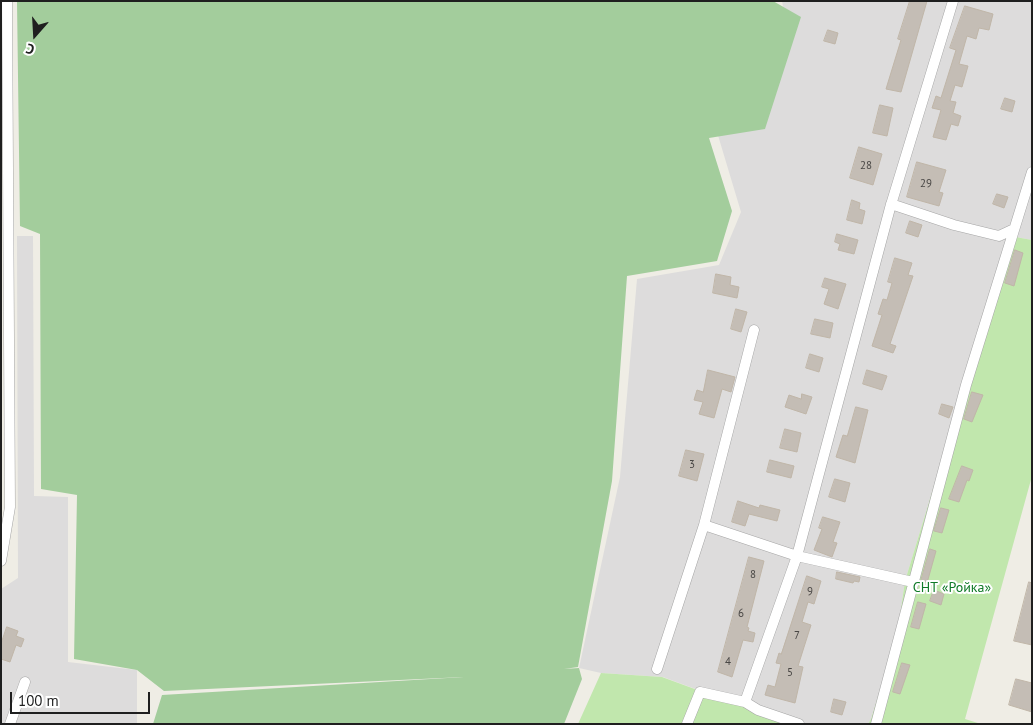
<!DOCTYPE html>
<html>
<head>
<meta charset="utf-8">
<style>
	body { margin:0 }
	#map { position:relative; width:1033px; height:725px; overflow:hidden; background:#efede5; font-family:"PT Sans",sans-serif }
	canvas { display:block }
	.frame { position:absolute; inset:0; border:2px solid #1f1f1f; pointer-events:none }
	.north { position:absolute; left:10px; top:10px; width:50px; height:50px; -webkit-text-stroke:4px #fff; paint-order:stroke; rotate:199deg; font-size:14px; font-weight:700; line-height:20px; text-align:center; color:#1f1f1f }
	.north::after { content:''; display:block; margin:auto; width:18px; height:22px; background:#1f1f1f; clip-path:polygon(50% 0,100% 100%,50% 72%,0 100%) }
	.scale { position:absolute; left:10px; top:692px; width:140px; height:22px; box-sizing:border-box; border:2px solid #1f1f1f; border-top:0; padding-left:6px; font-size:15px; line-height:18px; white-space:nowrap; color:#1f1f1f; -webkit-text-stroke:4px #fff; paint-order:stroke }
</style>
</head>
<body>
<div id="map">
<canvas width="1033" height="725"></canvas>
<div class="frame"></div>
<div class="north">С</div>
<div class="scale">100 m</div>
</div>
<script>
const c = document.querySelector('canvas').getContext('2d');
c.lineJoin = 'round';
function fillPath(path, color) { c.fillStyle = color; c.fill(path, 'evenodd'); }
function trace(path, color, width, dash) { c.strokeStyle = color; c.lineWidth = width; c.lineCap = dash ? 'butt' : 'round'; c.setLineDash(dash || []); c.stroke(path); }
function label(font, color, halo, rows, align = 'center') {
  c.font = font + ' "PT Sans",sans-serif'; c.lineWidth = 4; c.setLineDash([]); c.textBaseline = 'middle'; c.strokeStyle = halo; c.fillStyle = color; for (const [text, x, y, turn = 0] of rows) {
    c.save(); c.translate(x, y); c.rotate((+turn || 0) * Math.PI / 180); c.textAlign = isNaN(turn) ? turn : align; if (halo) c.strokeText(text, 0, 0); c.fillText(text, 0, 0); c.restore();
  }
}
fillPath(new Path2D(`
	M 782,1 L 1032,1 L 1032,240 L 1010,236 L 905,581 L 897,636 L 871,719 L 868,724 L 790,724 L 663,677 L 601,673 L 579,668 L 620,477 L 637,279 L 719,265 L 741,212 L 717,132 L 763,120 L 776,94 L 789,41 Z
	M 17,236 L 33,236 L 34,496 L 68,497 L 68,662 L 137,670 L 137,724 L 1,724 L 1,589 L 18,578 Z`), '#dddcdc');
fillPath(new Path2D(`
	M 1010,236 L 1032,240 L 1032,476 L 965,719 L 981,724 L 868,724 L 871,719 L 897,636 L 905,581 Z
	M 601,673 L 662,677 L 790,724 L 578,724 Z`), '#c1e7ad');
fillPath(new Path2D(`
	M 17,1 L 773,1 L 801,17 L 765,129 L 709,138 L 732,211 L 717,261 L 627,276 L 612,481 L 578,667 L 564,669 L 579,668 L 582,679 L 564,724 L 153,724 L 162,695 L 464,677 L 164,691 L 137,670 L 74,659 L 77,495 L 41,489 L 40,234 L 20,226 Z`), '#a3cd9c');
const building = new Path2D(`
	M 910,1 L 927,1 L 901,92 L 886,89 L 901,40 L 898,39 Z
	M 965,6 L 993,14 L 989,30 L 979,28 L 976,39 L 967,36 L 959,64 L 968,66 L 962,87 L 955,85 L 950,101 L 956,102 L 953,113 L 961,116 L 958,126 L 951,124 L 946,140 L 933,137 L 941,110 L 932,108 L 936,96 L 941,98 L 956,50 L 950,48 Z
	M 828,30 L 838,33 L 835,44 L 824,41 Z
	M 1005,98 L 1015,101 L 1012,112 L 1001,109 Z
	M 880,105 L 893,108 L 887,136 L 873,133 Z
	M 859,147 L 882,154 L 873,185 L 850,178 Z
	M 917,162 L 946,170 L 939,192 L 943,193 L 939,206 L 907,197 Z
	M 997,194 L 1008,197 L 1004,208 L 993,204 Z
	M 852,200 L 860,203 L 859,209 L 865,211 L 862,224 L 847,220 Z
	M 910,221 L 922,225 L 918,237 L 906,233 Z
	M 837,234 L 858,240 L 854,254 L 838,250 L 840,244 L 835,242 Z
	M 1015,250 L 1023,253 L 1014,286 L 1005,283 Z
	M 895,258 L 912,263 L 908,275 L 913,276 L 890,344 L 896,346 L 893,353 L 872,346 L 882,315 L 878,314 L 883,299 L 887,300 L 892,283 L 888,282 Z
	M 716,274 L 731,277 L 730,285 L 739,287 L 737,298 L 713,293 Z
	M 825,278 L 846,284 L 838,309 L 824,304 L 829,289 L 822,287 Z
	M 736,309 L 747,312 L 741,332 L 731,329 Z
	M 815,319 L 833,323 L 830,338 L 811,334 Z
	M 810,354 L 823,358 L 819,372 L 806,368 Z
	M 708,370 L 735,377 L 731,392 L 722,389 L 714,418 L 699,414 L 703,402 L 694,400 L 697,390 L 703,392 Z
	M 867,370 L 887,376 L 882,390 L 863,384 Z
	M 972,392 L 983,395 L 972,422 L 964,419 Z
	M 802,394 L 812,397 L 806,414 L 785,407 L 789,395 L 801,399 Z
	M 942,404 L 953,407 L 949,418 L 939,414 Z
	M 856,407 L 868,410 L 855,463 L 836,457 L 843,435 L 847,436 Z
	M 785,429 L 801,433 L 797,452 L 780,448 Z
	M 686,450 L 704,454 L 697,481 L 679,476 Z
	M 770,460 L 794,466 L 791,478 L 767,472 Z
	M 962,466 L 973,470 L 969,481 L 967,480 L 959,502 L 949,499 Z
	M 835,479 L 850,483 L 845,502 L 829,497 Z
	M 738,501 L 759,508 L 760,505 L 780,510 L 777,521 L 749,514 L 745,526 L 732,522 Z
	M 941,508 L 949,510 L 942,533 L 934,531 Z
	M 823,517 L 840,522 L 833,542 L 837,543 L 832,557 L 814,550 L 822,529 L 819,528 Z
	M 930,549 L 936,551 L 927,583 L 921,581 Z
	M 749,557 L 764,561 L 747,627 L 749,628 L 748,631 L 755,633 L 753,642 L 743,640 L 732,677 L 718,672 Z
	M 837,572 L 860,577 L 859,582 L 854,581 L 853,583 L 836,579 Z
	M 807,576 L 821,581 L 814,604 L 808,602 L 802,622 L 811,625 L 798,666 L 803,667 L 795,703 L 765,695 L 768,685 L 775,687 L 781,664 L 776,663 L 779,653 L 781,654 Z
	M 1029,582 L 1032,583 L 1032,645 L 1014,641 Z
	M 934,590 L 944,594 L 941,605 L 930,601 Z
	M 918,602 L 926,604 L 919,629 L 911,627 Z
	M 7,627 L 18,631 L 16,636 L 24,639 L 21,647 L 16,645 L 10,662 L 1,659 L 1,644 Z
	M 902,663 L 910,665 L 900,694 L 893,692 Z
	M 1016,679 L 1032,683 L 1032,712 L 1009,705 Z
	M 834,699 L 846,702 L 842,715 L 831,712 Z`);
fillPath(building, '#c4bdb5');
trace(building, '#c0b6a8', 1);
const minor = new Path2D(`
	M 891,204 L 954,225 L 999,236 L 1014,229
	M 754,330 L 704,525 L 797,556 L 913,582
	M 1,561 L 10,507 L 7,1
	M 657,669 L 704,525
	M 745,702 L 797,556 L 890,208 L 953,1
	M 10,724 L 25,682
	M 687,724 L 700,692 L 745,702 L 758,710 L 799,724
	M 876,724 L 966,385 L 1032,172`);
trace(minor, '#a6a6a6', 11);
trace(minor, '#fff', 10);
label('11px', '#484644', null, [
	["28",866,166],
	["29",926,184],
	["3",692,465],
	["8",753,575],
	["9",810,592],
	["6",741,614],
	["7",797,636],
	["4",728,662],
	["5",790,673]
]);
label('14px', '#107a28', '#fff', [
	["СНТ «Ройка»",952,588]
]);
</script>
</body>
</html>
